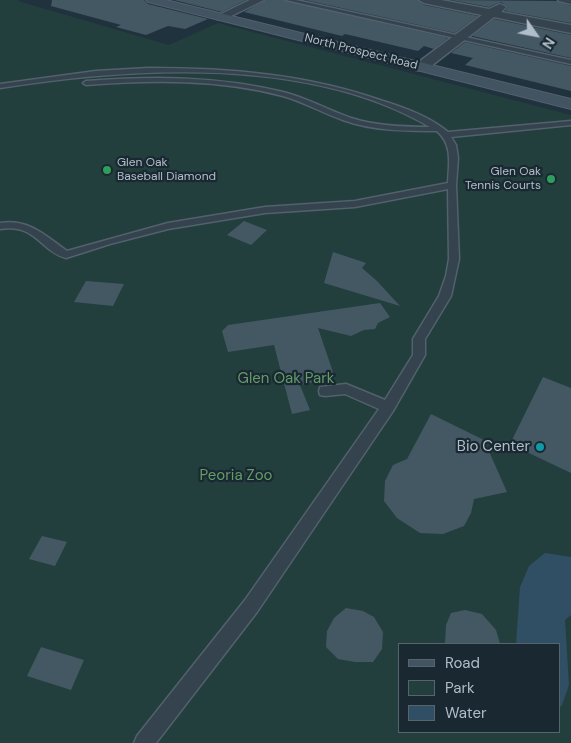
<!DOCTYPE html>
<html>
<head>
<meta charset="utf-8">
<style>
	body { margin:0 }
	#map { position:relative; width:571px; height:743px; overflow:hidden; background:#20323e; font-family:"DM Sans",sans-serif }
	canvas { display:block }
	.legend { position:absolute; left:398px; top:643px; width:162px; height:90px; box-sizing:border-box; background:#1a2832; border:1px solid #56646e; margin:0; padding:6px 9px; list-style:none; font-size:15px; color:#b0bec9 }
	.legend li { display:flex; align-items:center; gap:10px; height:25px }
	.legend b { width:25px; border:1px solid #56646e }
	.north { position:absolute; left:511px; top:10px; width:50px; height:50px; -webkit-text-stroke:4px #1a2832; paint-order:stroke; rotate:123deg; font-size:14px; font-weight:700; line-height:20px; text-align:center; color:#b0bec9 }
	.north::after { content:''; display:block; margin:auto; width:18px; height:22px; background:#b0bec9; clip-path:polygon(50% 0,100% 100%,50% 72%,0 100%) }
</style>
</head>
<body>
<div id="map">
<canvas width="571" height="743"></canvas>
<ul class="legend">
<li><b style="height:6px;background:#425361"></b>Road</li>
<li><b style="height:14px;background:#223f3d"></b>Park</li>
<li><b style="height:14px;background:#304f65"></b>Water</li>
</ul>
<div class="north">N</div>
</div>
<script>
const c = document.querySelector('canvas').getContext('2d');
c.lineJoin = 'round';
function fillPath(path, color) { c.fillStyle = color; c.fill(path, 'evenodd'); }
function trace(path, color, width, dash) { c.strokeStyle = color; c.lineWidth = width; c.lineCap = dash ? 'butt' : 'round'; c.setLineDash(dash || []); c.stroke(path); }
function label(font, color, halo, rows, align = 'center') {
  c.font = font + ' "DM Sans",sans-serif'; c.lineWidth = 4.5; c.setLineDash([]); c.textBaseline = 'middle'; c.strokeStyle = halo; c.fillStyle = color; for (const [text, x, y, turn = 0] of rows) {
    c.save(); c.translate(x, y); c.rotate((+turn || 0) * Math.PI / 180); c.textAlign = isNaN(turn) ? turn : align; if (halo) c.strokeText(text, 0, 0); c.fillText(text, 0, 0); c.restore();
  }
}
fillPath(new Path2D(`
	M 0,0 L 20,0 L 18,1 L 169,45 L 218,23 L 571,115 L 571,743 L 0,743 ZM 400,644 L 560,644 L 560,732 L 400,732 Z`), '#223f3d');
fillPath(new Path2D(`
	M 545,553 L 571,557 L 571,615 L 565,620 L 569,685 L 562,705 L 560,707 L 560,644 L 516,644 L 520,587 L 529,566 Z`), '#304f65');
fillPath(new Path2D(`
	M 52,0 L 144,0 L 148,4 L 208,19 L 185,29 L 168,26 L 146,35 L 116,27 L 121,25 L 51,6 Z
	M 174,0 L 246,0 L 222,12 Z
	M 266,0 L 284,0 L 448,38 L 434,49 L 424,46 L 418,51 L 345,34 L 342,36 L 244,12 Z
	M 305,0 L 417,0 L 424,5 L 478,16 L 455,33 Z
	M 451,0 L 557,1 L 571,6 L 571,23 L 505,11 L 508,7 L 501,2 L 489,7 Z
	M 494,19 L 571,35 L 571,58 L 472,36 Z
	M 465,42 L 571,66 L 571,91 L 465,65 L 473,58 L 451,53 Z
	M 244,221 L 267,230 L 251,245 L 227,235 Z
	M 333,252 L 366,263 L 362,268 L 377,281 L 400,306 L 324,283 Z
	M 86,281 L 124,284 L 113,306 L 74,302 Z
	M 380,303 L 390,317 L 378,323 L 375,329 L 364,330 L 351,336 L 318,328 L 335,378 L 300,385 L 310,410 L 292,414 L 274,345 L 228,352 L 222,331 L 228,325 Z
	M 543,377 L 571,388 L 571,473 L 510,444 Z
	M 431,414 L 484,440 L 507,492 L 474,499 L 471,513 L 464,526 L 443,534 L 420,533 L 397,518 L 384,501 L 385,481 L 393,465 L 407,459 Z
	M 42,536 L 67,542 L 55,566 L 29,559 Z
	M 346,608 L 363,611 L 374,617 L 383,632 L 382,649 L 373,662 L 355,662 L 338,659 L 326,647 L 327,631 L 334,618 Z
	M 465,610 L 482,614 L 496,630 L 500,644 L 445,644 L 446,625 L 451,613 Z
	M 41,647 L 84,660 L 71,690 L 27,676 Z`), '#445864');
const service = new Path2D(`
	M 286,0 L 296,0 L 571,60 L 571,64 Z
	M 558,0 L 571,0 L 571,4 L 559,1 Z
	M 148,68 C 229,68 307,74 383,101 C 406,108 430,117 448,132 L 571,121 L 571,125 L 451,137 L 456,145 L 458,158 L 456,185 L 459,259 L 451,296 L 425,339 L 425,355 L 393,411 L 257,612 L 156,743 L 134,743 L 137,736 L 245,600 L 379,409 L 345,394 L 325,396 L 320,395 L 319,391 L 320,387 L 346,384 L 385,400 L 413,355 L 413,339 L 439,296 L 446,276 L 449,259 L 448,189 L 355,207 L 265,213 L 168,229 L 110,244 L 66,258 C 40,251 36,223 0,229 L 0,223 C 28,218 46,236 67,251 L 168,223 L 265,207 L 355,201 L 448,183 C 449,164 453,145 437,131 C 406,131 373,131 343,120 C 323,113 304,102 283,96 C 219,79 152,80 86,85 L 83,83 L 86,81 C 152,76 218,76 283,92 C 307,98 328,110 351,118 C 376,126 404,127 430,127 C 310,56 132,67 0,88 L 0,84 L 96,71 Z`);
const minor = new Path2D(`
	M 250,0 L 264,0 L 225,19 L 217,19 L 215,17 Z
	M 419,0 L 441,0 L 489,9 L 500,4 L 506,7 L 501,12 L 571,25 L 571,33 L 494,17 L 426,70 L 416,70 L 414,67 L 416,64 L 482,15 L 424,3 Z`);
const secondary = new Path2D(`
	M 146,0 L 166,0 L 571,99 L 571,109 L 148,2 Z`);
trace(service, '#52616c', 3);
trace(minor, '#52616c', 3);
trace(secondary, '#52616c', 2);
fillPath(service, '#34434e');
fillPath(minor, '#34434e');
fillPath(secondary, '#425361');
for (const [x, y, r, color] of [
	[107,170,5,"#2e9e5b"],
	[551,179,5,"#2e9e5b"],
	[540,447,5,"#0f9aa8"]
]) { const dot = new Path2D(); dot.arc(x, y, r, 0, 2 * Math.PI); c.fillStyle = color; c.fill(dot); trace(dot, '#1a2832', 2); }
label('12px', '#b0bec9', '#1a2832', [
	["North Prospect Road",361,52,14]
]);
label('12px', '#b0bec9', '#1a2832', [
	["Glen Oak",117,163],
	["Baseball Diamond",117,177],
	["Glen Oak",541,172,"right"],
	["Tennis Courts",541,186,"right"]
], 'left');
label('15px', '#649d68', '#1a2832', [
	["Glen Oak Park",286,379],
	["Peoria Zoo",236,476]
]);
label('15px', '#b0bec9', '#1a2832', [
	["Bio Center",530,447]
], 'right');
</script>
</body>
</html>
